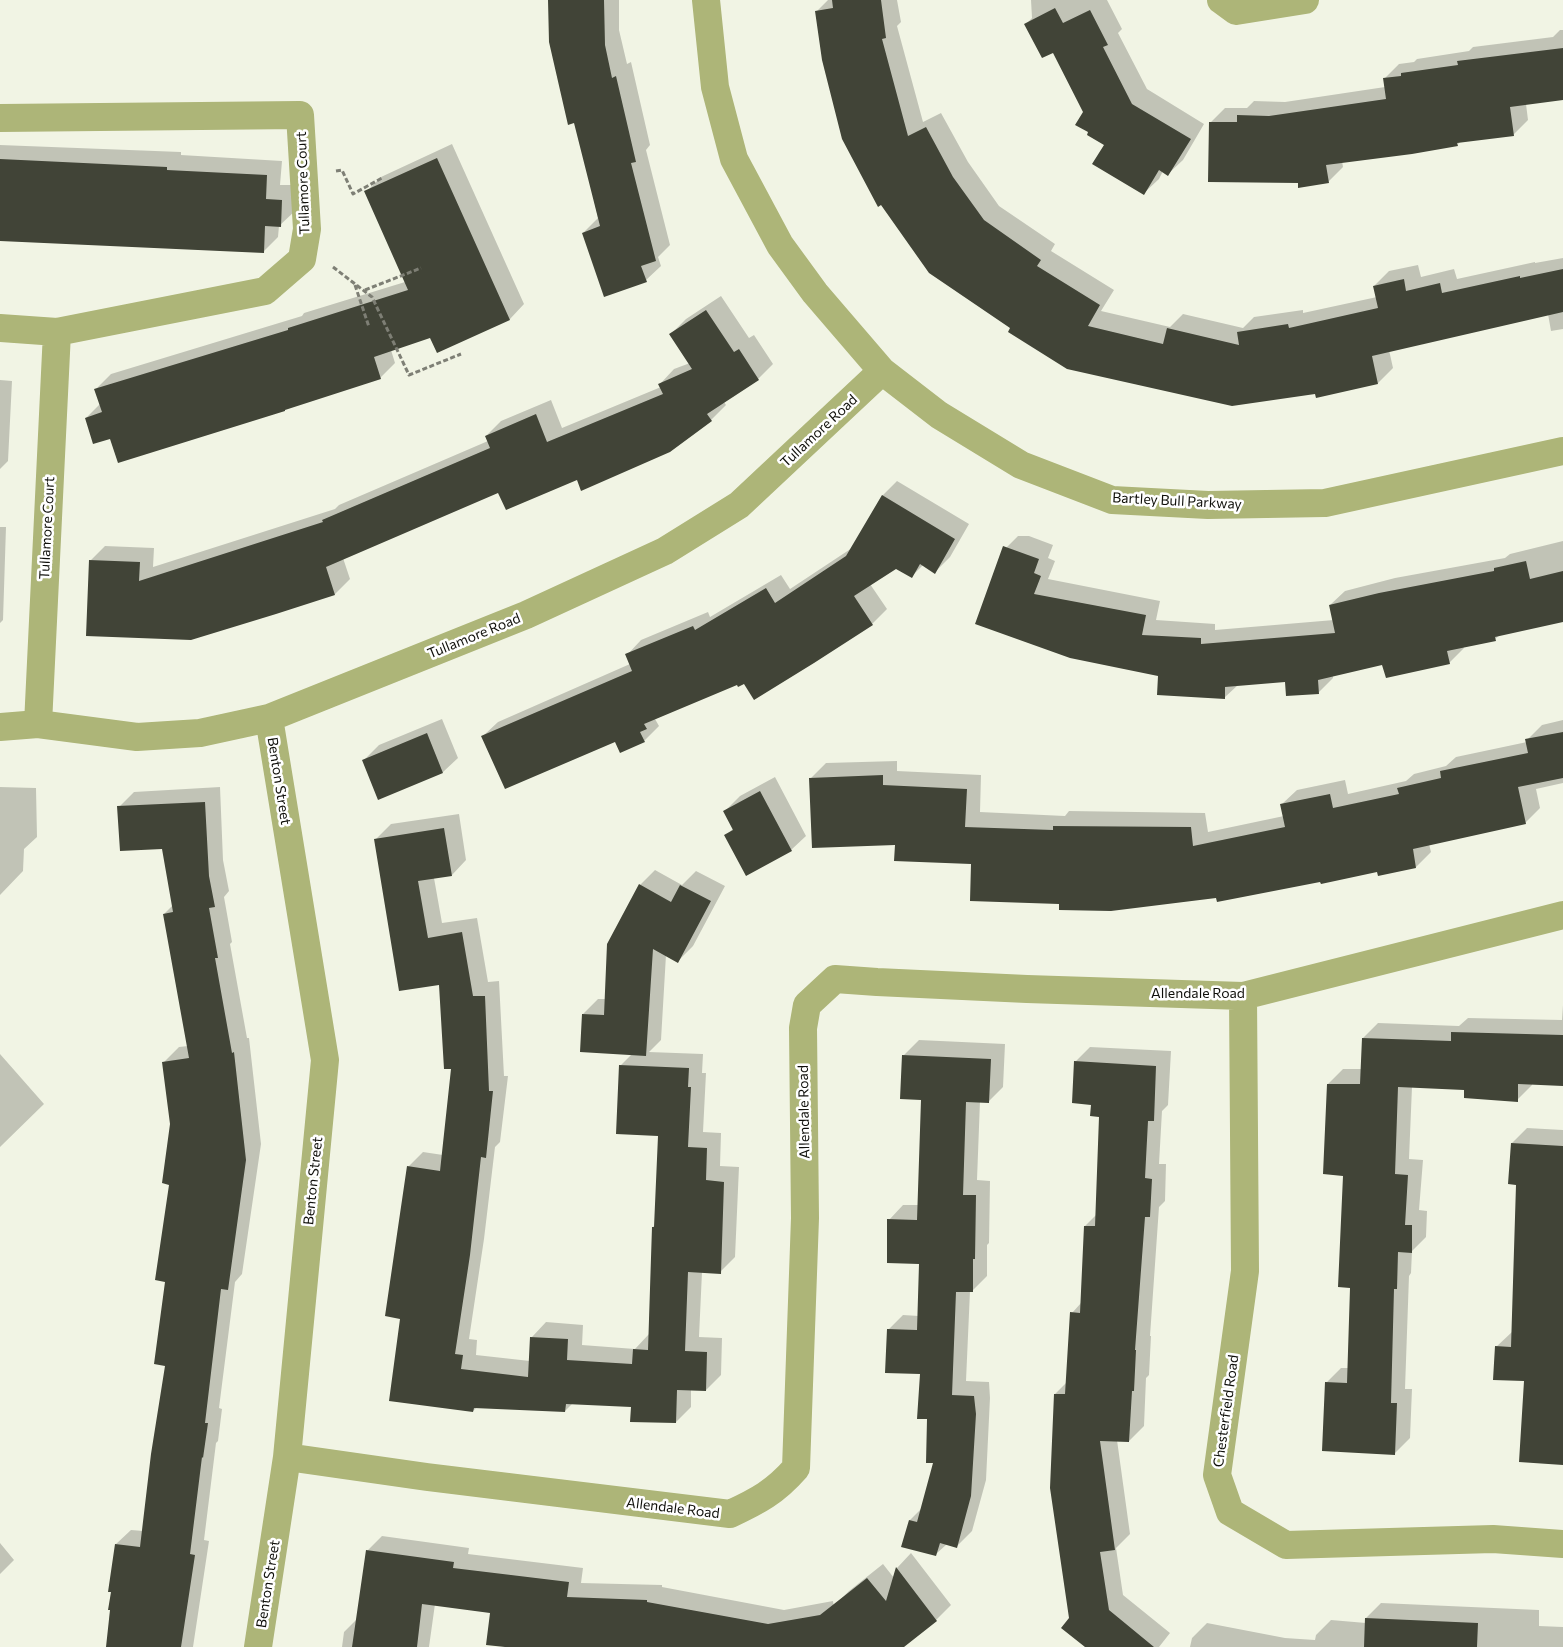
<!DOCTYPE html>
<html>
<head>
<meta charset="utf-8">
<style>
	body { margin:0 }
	canvas { display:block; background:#f1f4e4 }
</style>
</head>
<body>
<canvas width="1563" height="1647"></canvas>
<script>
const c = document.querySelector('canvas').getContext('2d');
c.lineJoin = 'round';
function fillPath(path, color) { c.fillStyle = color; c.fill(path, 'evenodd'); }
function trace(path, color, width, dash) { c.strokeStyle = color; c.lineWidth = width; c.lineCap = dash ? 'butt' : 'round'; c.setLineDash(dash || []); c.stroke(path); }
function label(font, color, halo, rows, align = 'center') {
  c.font = font + ' Commissioner,sans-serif'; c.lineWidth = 5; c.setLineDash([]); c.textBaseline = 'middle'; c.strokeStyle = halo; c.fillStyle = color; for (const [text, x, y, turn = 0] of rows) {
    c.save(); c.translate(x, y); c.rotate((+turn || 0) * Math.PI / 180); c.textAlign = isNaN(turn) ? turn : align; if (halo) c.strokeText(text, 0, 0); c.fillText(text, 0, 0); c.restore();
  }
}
fillPath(new Path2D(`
	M 550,0 L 619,0 L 619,30 L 627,64 L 631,62 L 650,145 L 646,150 L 670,245 L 658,257 L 661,266 L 646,280 L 583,233 L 598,218 Z
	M 828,0 L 897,0 L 901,22 L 897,26 L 923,122 L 941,113 L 968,162 L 999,206 L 1055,244 L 1051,251 L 1114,290 L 1101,311 L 1170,327 L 1183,314 L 1243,328 L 1254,317 L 1303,310 L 1303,313 L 1377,297 L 1374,286 L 1389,271 L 1418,265 L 1421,277 L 1454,269 L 1457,279 L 1535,262 L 1535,263 L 1563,258 L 1563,329 L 1551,331 L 1548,314 L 1389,350 L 1393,368 L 1378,383 L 1316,393 L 1012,328 L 816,12 Z
	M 1031,0 L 1107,0 L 1122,29 L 1118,33 L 1147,89 L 1204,124 L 1183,160 L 1168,174 L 1163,171 L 1159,179 L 1144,193 L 1105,145 L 1090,132 L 1084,112 L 1054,51 L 1026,24 L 1032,18 Z
	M 1560,30 L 1563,30 L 1563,98 L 1526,104 L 1528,120 L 1513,135 L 1460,142 L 1457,145 L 1342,161 L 1343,167 L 1328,182 L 1299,182 L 1210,123 L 1225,108 L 1247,108 L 1254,101 L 1285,102 L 1385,87 L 1384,79 L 1399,64 L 1414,62 L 1417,59 L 1469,51 L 1473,47 L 1553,37 Z
	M 452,144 L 524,304 L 510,319 L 438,352 L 431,336 L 391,350 L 395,363 L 380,378 L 111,437 L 86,418 L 100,404 L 96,389 L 111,374 L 302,316 L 304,313 L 405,282 L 366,192 L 381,177 Z
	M 0,145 L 181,152 L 181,155 L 282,161 L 280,185 L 296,185 L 295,211 L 279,226 L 278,237 L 263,252 L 0,240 Z
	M 721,296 L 749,338 L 754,335 L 773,364 L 758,379 L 724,402 L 726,405 L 711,420 L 577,478 L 499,492 L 343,558 L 350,579 L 335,594 L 191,639 L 90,561 L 105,546 L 154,548 L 153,567 L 335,509 L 339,505 L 488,441 L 486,436 L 501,421 L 551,400 L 562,428 L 661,387 L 660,384 L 674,369 L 690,363 L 671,334 L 686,319 Z
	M 0,380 L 12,381 L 8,461 L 0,469 Z
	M 897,481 L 969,524 L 950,557 L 935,572 L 923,565 L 912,576 L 896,567 L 870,584 L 887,609 L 872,624 L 744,683 L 737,683 L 655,719 L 659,726 L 644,741 L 483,736 L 498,722 L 630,664 L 627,655 L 641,640 L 708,612 L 710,617 L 781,575 L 790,589 L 852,548 L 882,496 Z
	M 0,527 L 6,527 L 3,620 L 0,623 Z
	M 1018,536 L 1029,536 L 1053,545 L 1048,558 L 1055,561 L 1048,579 L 1160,601 L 1156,620 L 1215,624 L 1215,630 L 1334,620 L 1330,605 L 1345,591 L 1395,578 L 1505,558 L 1510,554 L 1563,541 L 1563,621 L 1500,635 L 1495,639 L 1463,646 L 1464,648 L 1449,663 L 1383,663 L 1333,675 L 1333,678 L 1318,693 L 1286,681 L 1238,685 L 1224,698 L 1160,675 L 1071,657 L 1003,551 Z
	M 442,719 L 458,758 L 443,772 L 364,760 L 379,745 Z
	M 1563,720 L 1563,783 L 1536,789 L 1540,808 L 1525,823 L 1429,844 L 1431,852 L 1416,867 L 1378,871 L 1217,897 L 1060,902 L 973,862 L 896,844 L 811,778 L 826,763 L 897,761 L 897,771 L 981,775 L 980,812 L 1065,816 L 1069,811 L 1205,813 L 1208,832 L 1284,816 L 1282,804 L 1297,790 L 1345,780 L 1348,794 L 1406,781 L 1414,774 L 1446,766 L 1456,757 L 1527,742 L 1527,740 L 1542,725 Z
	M 775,777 L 806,836 L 791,850 L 726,835 L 734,828 L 725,811 L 740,796 Z
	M 0,787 L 36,788 L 37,837 L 24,849 L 23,871 L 0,895 Z
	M 220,787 L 223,860 L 229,891 L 224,897 L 232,942 L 230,944 L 247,1038 L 249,1038 L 261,1144 L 242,1274 L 235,1282 L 219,1408 L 222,1409 L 218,1441 L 216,1443 L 204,1540 L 209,1541 L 193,1647 L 107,1647 L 116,1544 L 131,1530 L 143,1531 L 166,1365 L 166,1281 L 172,1124 L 164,1062 L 179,1047 L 188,1046 L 164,914 L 173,905 L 163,848 L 119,807 L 134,792 Z
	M 459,814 L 466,860 L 452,875 L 434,878 L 442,923 L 477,918 L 488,982 L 499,981 L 504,1076 L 508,1076 L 500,1142 L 495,1147 L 484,1239 L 469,1339 L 477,1340 L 476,1355 L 530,1361 L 532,1337 L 546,1322 L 583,1325 L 582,1345 L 635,1349 L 649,1334 L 653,1227 L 655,1225 L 660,1135 L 620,1066 L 632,1054 L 581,1051 L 583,1014 L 598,999 L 606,999 L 640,885 L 655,870 L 682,885 L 696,871 L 725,886 L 693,946 L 678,961 L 666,955 L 661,1040 L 649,1052 L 703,1054 L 702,1073 L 706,1073 L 703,1132 L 721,1133 L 720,1166 L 739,1167 L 735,1257 L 720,1272 L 702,1272 L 699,1337 L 722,1338 L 721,1375 L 706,1390 L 691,1389 L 691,1407 L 676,1422 L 632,1406 L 573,1403 L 565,1411 L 478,1406 L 473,1411 L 401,1318 L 408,1167 L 423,1152 L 443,1155 L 452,1067 L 440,983 L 376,839 L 391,824 Z
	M 1563,1005 L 1563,1085 L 1532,1083 L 1532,1085 L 1517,1100 L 1465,1089 L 1412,1087 L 1409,1159 L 1423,1160 L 1419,1210 L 1427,1211 L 1426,1237 L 1412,1251 L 1411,1273 L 1409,1276 L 1405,1389 L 1412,1389 L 1410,1438 L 1395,1453 L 1326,1383 L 1341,1368 L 1348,1368 L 1351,1287 L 1344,1175 L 1328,1084 L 1343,1069 L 1362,1069 L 1363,1038 L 1378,1023 L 1459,1026 L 1468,1018 L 1562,1020 Z
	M 919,1040 L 1005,1044 L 1003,1087 L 988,1102 L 980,1101 L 977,1180 L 990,1181 L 989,1243 L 987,1245 L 987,1276 L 972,1291 L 970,1291 L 966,1381 L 989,1382 L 990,1398 L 986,1480 L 972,1531 L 957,1546 L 947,1544 L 936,1554 L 903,1546 L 910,1520 L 922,1508 L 935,1462 L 921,1373 L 888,1330 L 903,1315 L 919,1316 L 921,1262 L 889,1220 L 903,1205 L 919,1205 L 923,1099 L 901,1098 L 904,1055 Z
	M 1090,1047 L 1171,1051 L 1168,1105 L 1162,1111 L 1159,1164 L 1166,1164 L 1165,1201 L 1159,1207 L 1150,1336 L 1151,1336 L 1149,1375 L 1146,1378 L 1144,1426 L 1129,1441 L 1117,1440 L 1130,1534 L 1116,1548 L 1123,1595 L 1170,1633 L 1159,1647 L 1087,1647 L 1055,1394 L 1067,1382 L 1072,1313 L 1081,1303 L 1085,1226 L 1097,1214 L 1101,1116 L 1092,1104 L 1075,1062 Z
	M 0,1054 L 44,1104 L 0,1147 Z
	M 1527,1128 L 1563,1130 L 1563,1464 L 1526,1380 L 1496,1347 L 1512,1332 L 1518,1184 L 1512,1143 Z
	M 382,1536 L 469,1548 L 468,1554 L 583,1568 L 581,1583 L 662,1585 L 662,1587 L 784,1610 L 833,1601 L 840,1647 L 515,1647 L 491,1612 L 435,1604 L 429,1647 L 342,1647 L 344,1632 L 357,1619 L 367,1551 Z
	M 0,1543 L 14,1560 L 0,1574 Z
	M 911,1553 L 951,1605 L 936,1620 L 902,1647 L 867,1647 L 834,1606 L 849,1591 L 883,1564 L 894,1578 L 897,1568 Z
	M 1381,1603 L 1539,1610 L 1539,1626 L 1563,1627 L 1563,1647 L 1190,1647 L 1192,1638 L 1207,1623 L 1285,1638 L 1315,1640 L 1316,1635 L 1331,1620 L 1366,1623 L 1366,1618 Z`), '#0003');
fillPath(new Path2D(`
	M 548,0 L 604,0 L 605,45 L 612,78 L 616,76 L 636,162 L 631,163 L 656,261 L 641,266 L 647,282 L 604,297 L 582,233 L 600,226 L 574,123 L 568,125 L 549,42 Z
	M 832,0 L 881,0 L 886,38 L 882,39 L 908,136 L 926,127 L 953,177 L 984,220 L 1041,260 L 1037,266 L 1100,305 L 1088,326 L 1163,344 L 1167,328 L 1239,345 L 1237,332 L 1288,324 L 1289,328 L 1378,308 L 1373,286 L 1404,279 L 1406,291 L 1440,283 L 1442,293 L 1520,276 L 1520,278 L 1563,269 L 1563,312 L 1372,356 L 1378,384 L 1316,398 L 1315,394 L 1232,406 L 1067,369 L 1008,332 L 1010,328 L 929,273 L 881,205 L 878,207 L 842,139 L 822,60 L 815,11 L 833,8 Z
	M 1055,8 L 1063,23 L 1090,10 L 1108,45 L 1103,47 L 1132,104 L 1191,139 L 1168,176 L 1159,170 L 1144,195 L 1092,164 L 1104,145 L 1087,135 L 1088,132 L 1075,125 L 1083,112 L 1053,53 L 1042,58 L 1024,24 Z
	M 1563,48 L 1563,100 L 1510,107 L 1514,136 L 1457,143 L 1458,146 L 1412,154 L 1326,165 L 1329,183 L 1298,188 L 1298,183 L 1208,182 L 1209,122 L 1237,122 L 1237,115 L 1269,116 L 1386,99 L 1383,78 L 1401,76 L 1401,73 L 1458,65 L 1457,61 Z
	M 437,158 L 510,320 L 437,353 L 430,338 L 374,357 L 381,379 L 285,410 L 285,411 L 118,463 L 110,439 L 93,444 L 85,418 L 102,412 L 94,389 L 288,330 L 288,328 L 408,290 L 364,191 Z
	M 0,159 L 167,167 L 167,170 L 267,175 L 266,199 L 282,200 L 281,227 L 265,226 L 264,253 L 0,241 Z
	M 706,310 L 734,352 L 739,349 L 759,380 L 707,414 L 712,421 L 670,452 L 581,491 L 577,480 L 506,510 L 498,493 L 326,567 L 335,595 L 276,614 L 191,640 L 86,636 L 89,560 L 140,562 L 139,581 L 323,522 L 322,520 L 490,448 L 485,436 L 536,414 L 547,442 L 663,394 L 658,384 L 692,369 L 669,334 Z
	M 882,495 L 955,539 L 935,574 L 920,564 L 912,578 L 896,569 L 854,596 L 873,625 L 814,663 L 754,700 L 744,684 L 738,687 L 737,685 L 644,724 L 647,729 L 640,732 L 645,742 L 620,753 L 615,742 L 505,789 L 481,736 L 632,671 L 625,654 L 693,626 L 695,630 L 766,588 L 775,603 L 846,556 Z
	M 1003,546 L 1039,559 L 1034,573 L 1041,576 L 1034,594 L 1146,615 L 1142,635 L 1201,638 L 1201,644 L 1335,633 L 1329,605 L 1379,593 L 1494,571 L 1494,568 L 1526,561 L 1530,579 L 1563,571 L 1563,622 L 1495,637 L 1496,641 L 1447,651 L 1450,664 L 1386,678 L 1382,665 L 1318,680 L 1319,694 L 1286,696 L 1285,682 L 1225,687 L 1225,699 L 1157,695 L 1158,676 L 1070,658 L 975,624 Z
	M 1563,732 L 1563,778 L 1518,787 L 1526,824 L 1413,849 L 1416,868 L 1378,876 L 1377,872 L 1321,884 L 1320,882 L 1217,902 L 1216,898 L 1111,911 L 1059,910 L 1059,904 L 970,901 L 971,864 L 894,861 L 895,845 L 812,848 L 809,778 L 883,775 L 883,785 L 967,789 L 965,827 L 1053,830 L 1053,826 L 1191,827 L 1193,846 L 1285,827 L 1280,804 L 1330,794 L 1333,808 L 1399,794 L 1397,788 L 1441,778 L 1440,771 L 1528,753 L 1525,739 Z
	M 427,733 L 443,773 L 378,800 L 362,760 Z
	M 760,791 L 792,851 L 746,876 L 724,835 L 733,830 L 723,811 Z
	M 205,802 L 209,876 L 215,907 L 209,908 L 218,958 L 215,958 L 232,1053 L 234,1052 L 246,1160 L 228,1290 L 221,1289 L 205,1423 L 208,1423 L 203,1458 L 202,1457 L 190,1554 L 195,1555 L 181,1647 L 106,1647 L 110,1610 L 108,1610 L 111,1592 L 108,1592 L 115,1544 L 140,1547 L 151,1454 L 165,1366 L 154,1364 L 165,1282 L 155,1280 L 169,1185 L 162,1183 L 170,1124 L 162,1062 L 189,1058 L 163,914 L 173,912 L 162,849 L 120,851 L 117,806 Z
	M 444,828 L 452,876 L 418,881 L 428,938 L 462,932 L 473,996 L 485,996 L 489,1091 L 493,1091 L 486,1158 L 481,1157 L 470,1255 L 455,1354 L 463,1355 L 461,1369 L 528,1377 L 530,1337 L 568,1339 L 567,1360 L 632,1364 L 633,1349 L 648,1350 L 652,1227 L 654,1227 L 658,1136 L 616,1134 L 619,1065 L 689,1068 L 688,1087 L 691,1087 L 688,1147 L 707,1148 L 706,1180 L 724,1182 L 721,1274 L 688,1272 L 685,1351 L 707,1352 L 706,1391 L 677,1390 L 676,1423 L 630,1422 L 631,1407 L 566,1404 L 565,1412 L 474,1408 L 473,1412 L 389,1401 L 400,1319 L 385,1316 L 407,1166 L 440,1171 L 451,1069 L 444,1069 L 439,985 L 399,991 L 374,839 Z
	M 639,884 L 671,902 L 680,885 L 711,901 L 678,963 L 653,949 L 646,1056 L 580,1052 L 582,1014 L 604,1015 L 607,944 Z
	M 1451,1032 L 1563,1035 L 1563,1086 L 1518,1084 L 1518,1102 L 1464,1098 L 1464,1090 L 1398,1087 L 1395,1174 L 1408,1175 L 1405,1225 L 1412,1225 L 1412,1253 L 1398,1252 L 1397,1289 L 1394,1289 L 1391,1403 L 1397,1403 L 1395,1455 L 1322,1451 L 1325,1382 L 1347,1383 L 1350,1288 L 1338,1287 L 1343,1176 L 1323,1174 L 1327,1084 L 1360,1084 L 1362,1038 L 1451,1041 Z
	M 902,1055 L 991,1059 L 989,1103 L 966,1102 L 963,1195 L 976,1195 L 975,1259 L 973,1259 L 973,1292 L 956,1292 L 952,1395 L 974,1396 L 976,1414 L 971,1496 L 957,1548 L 940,1543 L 936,1556 L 901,1547 L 909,1520 L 917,1522 L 933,1463 L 926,1463 L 927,1419 L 917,1419 L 920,1374 L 885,1373 L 887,1329 L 917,1330 L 919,1264 L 887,1263 L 887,1219 L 917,1220 L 921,1100 L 900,1099 Z
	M 1074,1061 L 1156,1066 L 1154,1121 L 1148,1121 L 1145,1178 L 1152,1179 L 1150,1217 L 1145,1217 L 1135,1350 L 1136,1350 L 1134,1391 L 1132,1391 L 1129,1442 L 1100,1441 L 1115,1550 L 1100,1552 L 1109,1610 L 1154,1647 L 1085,1647 L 1061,1628 L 1069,1618 L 1050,1488 L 1054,1394 L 1065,1394 L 1070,1312 L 1080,1313 L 1084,1226 L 1095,1226 L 1099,1117 L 1090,1116 L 1091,1105 L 1072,1103 Z
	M 1511,1143 L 1563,1146 L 1563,1465 L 1519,1462 L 1524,1381 L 1493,1380 L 1495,1346 L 1511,1347 L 1516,1185 L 1508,1184 Z
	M 366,1550 L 454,1562 L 453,1568 L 569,1582 L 567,1597 L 647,1600 L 647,1602 L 768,1624 L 820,1615 L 867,1578 L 886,1601 L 896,1567 L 937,1621 L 904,1647 L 505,1647 L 486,1645 L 490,1613 L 422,1604 L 417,1647 L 352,1647 Z
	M 1365,1618 L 1478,1623 L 1477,1647 L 1364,1647 Z`), '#414437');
trace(new Path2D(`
	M 336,171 L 342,170 L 353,194 L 382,178
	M 333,267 L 372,297 L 409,375 L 461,354
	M 355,285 L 369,327
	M 365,290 L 421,268`), '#7e7f75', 3, [5, 2.5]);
trace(new Path2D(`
	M 706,0 L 715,87 L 734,159 L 780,245 L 815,293 L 882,371 L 939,415 L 1021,465 L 1112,500 L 1208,505 L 1325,503 L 1563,451
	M 1221,0 L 1236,11 L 1305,0
	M 0,118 L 300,115 L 307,229 L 302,259 L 265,291 L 57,332 L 0,328
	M 38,724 L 57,332
	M 0,727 L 38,724 L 137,737 L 200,733 L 269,718 L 526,615 L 665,551 L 739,505 L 882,371
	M 1243,996 L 1245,1271 L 1217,1475 L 1230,1512 L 1286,1545 L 1493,1539 L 1563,1544
	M 287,1457 L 427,1477 L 730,1514 C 758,1501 775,1492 796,1468 L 805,1218 L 803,1028 L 807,1005 L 835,979 L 877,982 L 1027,989 L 1243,996 L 1563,915
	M 258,1647 L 287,1457 L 325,1060 L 269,718`), '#adb578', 28);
label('14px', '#0f0f0a', '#fff', [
	["Tullamore Court",303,183,-92],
	["Tullamore Road",819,431,-43],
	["Bartley Bull Parkway",1177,501,3],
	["Tullamore Court",47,528,-87],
	["Tullamore Road",474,636,-22],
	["Benton Street",279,781,81],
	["Allendale Road",1198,993],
	["Allendale Road",804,1112,-91],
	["Benton Street",313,1181,-84],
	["Chesterfield Road",1226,1411,-82],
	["Allendale Road",673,1508,7],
	["Benton Street",268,1584,-81]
]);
</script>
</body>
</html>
